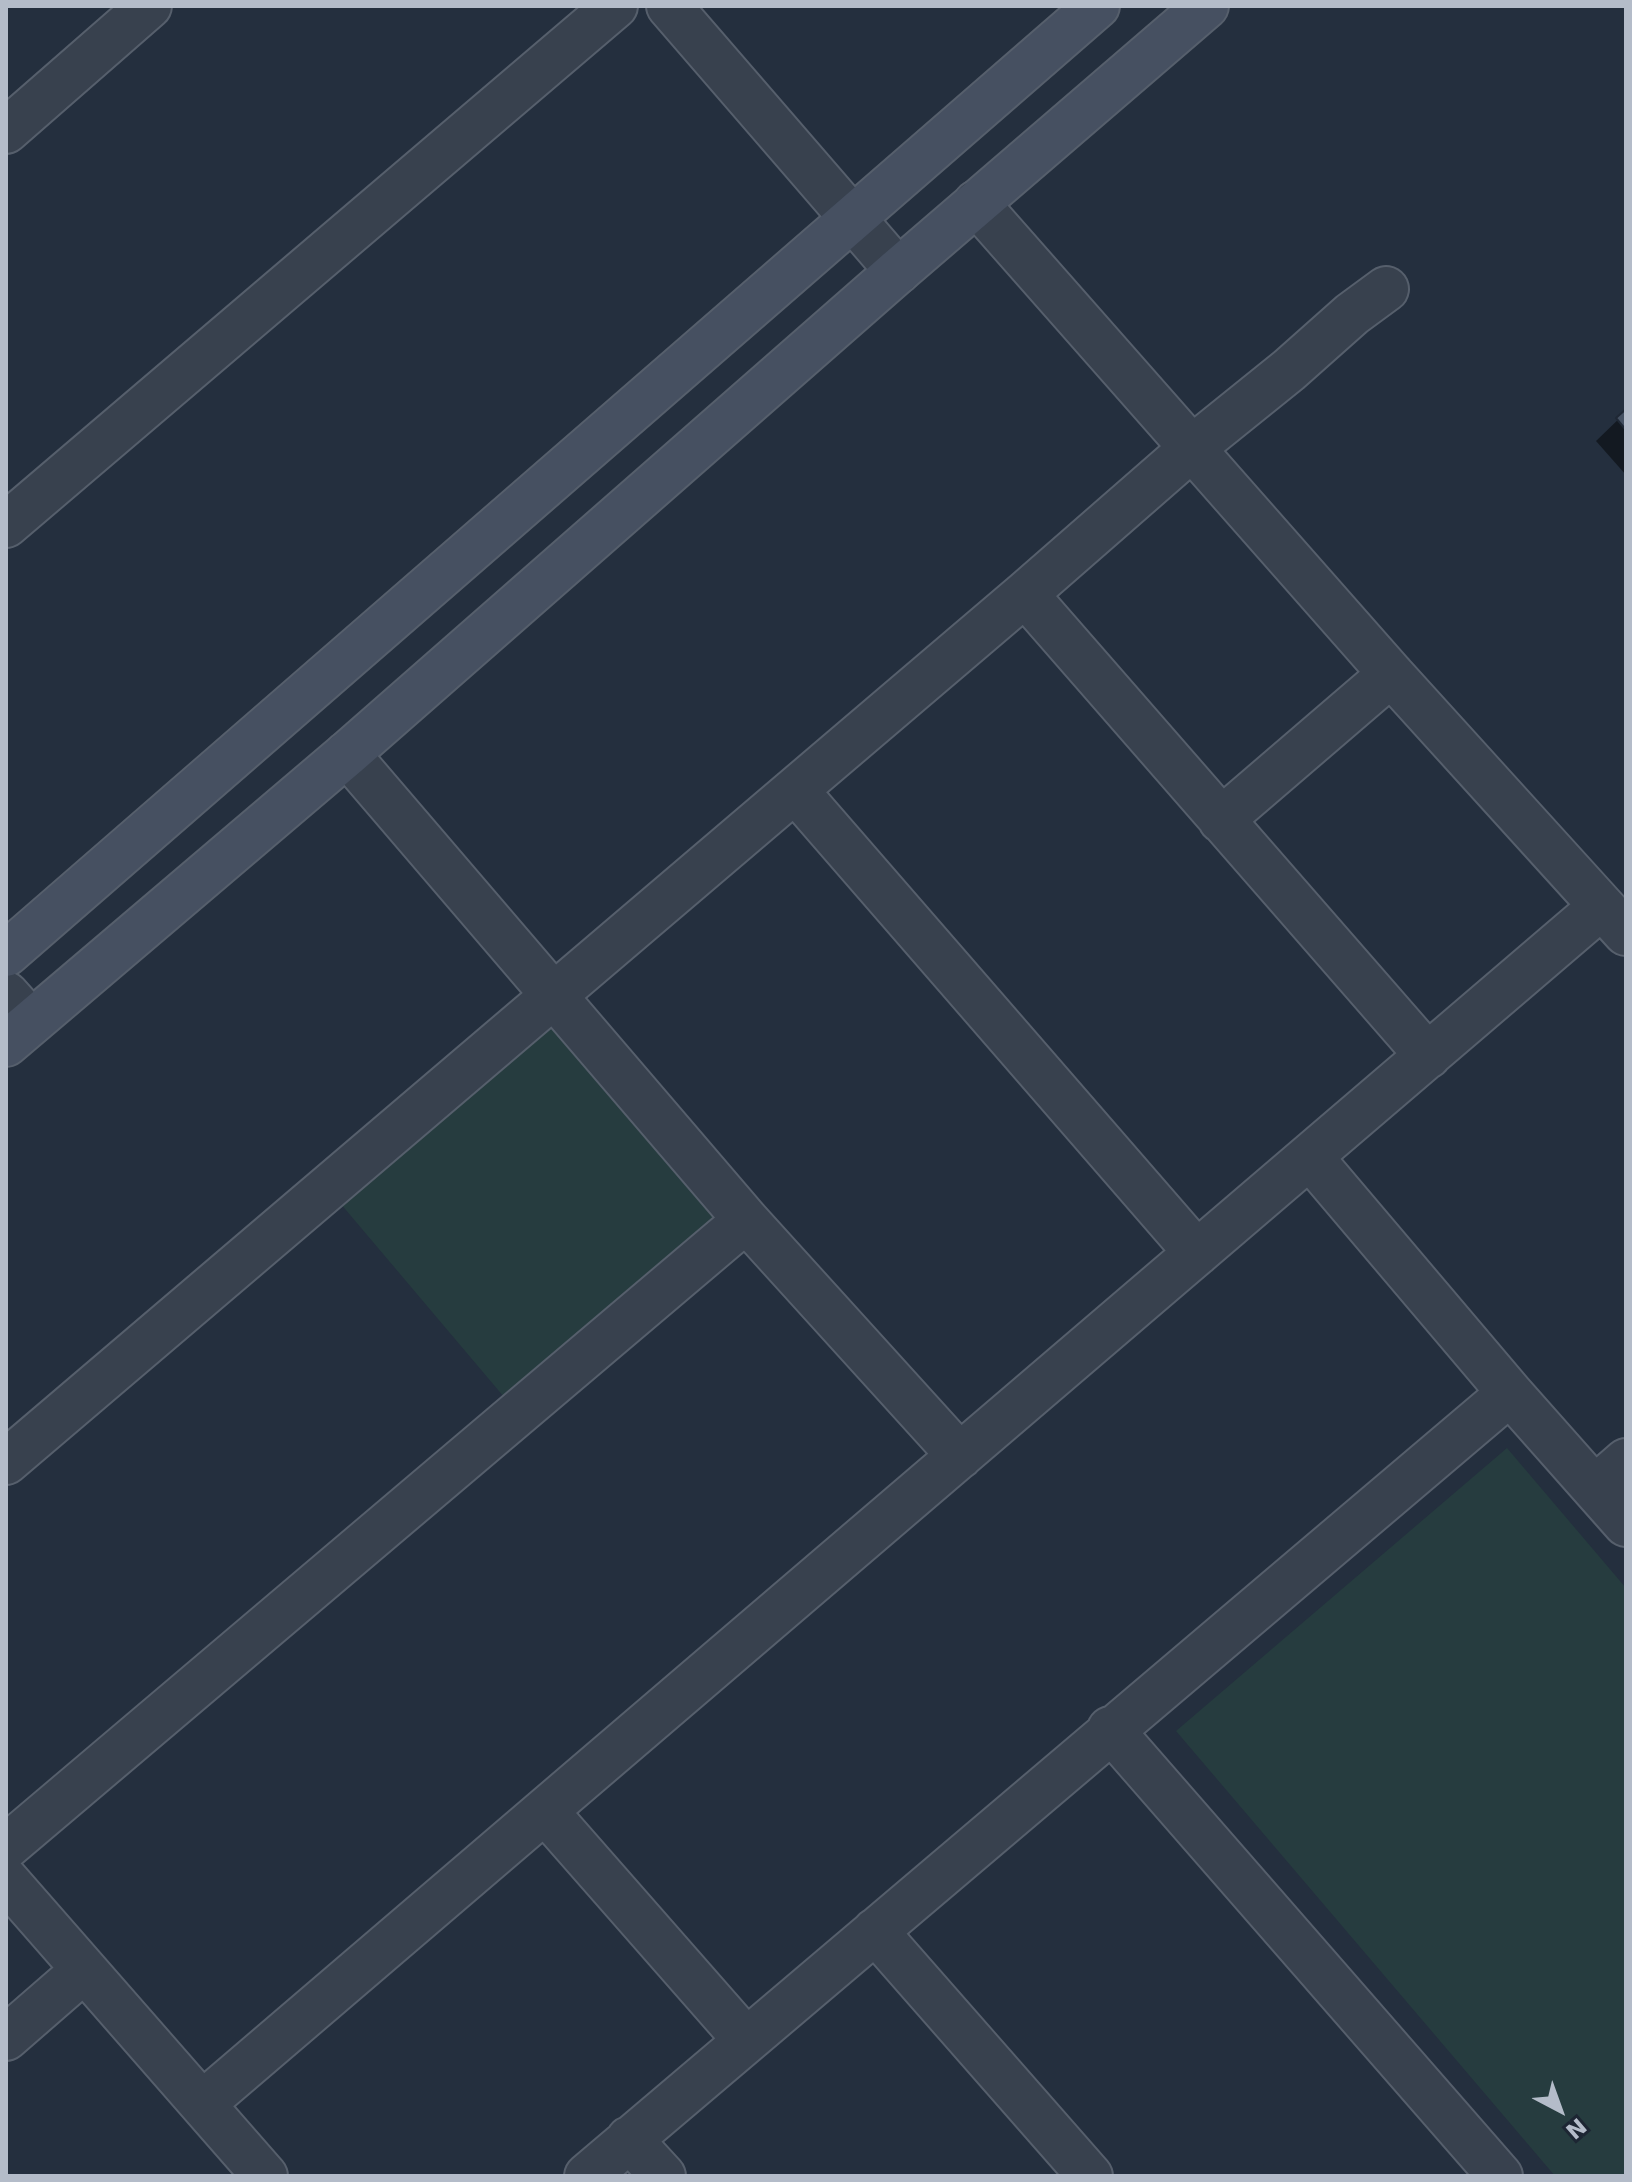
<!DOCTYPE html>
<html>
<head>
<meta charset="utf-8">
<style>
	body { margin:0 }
	#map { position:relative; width:1632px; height:2182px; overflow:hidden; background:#242f3e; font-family:"DejaVu Sans",sans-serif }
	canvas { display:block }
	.frame { position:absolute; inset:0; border:8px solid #b4bcc9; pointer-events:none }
	.north { position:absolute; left:1520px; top:2070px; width:80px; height:80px; -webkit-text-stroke:6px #1d2633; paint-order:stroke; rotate:139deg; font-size:22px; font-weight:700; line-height:32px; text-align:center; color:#b4bcc9 }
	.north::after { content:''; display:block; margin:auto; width:28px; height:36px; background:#b4bcc9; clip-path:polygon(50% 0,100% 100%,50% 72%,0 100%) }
</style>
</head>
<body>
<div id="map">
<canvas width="1632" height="2182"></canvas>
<div class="frame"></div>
<div class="north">N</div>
</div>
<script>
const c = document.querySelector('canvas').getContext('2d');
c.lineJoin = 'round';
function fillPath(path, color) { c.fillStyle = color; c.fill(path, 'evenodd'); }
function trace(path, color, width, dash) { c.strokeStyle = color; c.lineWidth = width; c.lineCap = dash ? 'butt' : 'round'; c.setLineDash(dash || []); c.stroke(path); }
fillPath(new Path2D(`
	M 551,1023 L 716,1217 L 504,1397 L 340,1203 Z
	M 1507,1448 L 1626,1588 L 1626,2176 L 1555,2176 L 1176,1731 Z`), '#263c3f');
fillPath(new Path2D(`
	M 1626,412 L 1626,475 L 1596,441 Z`), '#0007');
const building = new Path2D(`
	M 1626,409 L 1626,430 L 1616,418 Z`);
fillPath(building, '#455162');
trace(building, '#1f2835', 2);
const street = new Path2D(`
	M 669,6 L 898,271
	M 6,131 L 149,6
	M 976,203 L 1391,674 L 1626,933
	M 6,525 L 615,6
	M 1025,594 L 1428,1056
	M 347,754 L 746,1220 L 960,1456
	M 795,790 L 1197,1253
	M 1221,820 L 1391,674
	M 6,994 L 31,1022
	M 1310,1157 L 1510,1393 L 1626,1524
	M 6,1462 L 1025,594 L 1191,449 L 1289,370 L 1352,314 L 1386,289
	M 1595,1488 L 1626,1461
	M 1110,1729 L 1500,2176
	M 545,1811 L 745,2039
	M 6,1847 L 746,1220
	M 6,1880 L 265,2176
	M 875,1931 L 1090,2176
	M 6,2038 L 83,1971
	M 202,2104 L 1601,907
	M 629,2139 L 663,2176
	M 587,2176 L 1510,1393`);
const secondary = new Path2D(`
	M 6,954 L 1097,6
	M 6,1044 L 347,754 L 898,271 L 1206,6`);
trace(street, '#565f6c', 48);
trace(secondary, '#565f6c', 48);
trace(street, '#38414e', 44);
trace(secondary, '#465061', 44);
</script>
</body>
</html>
